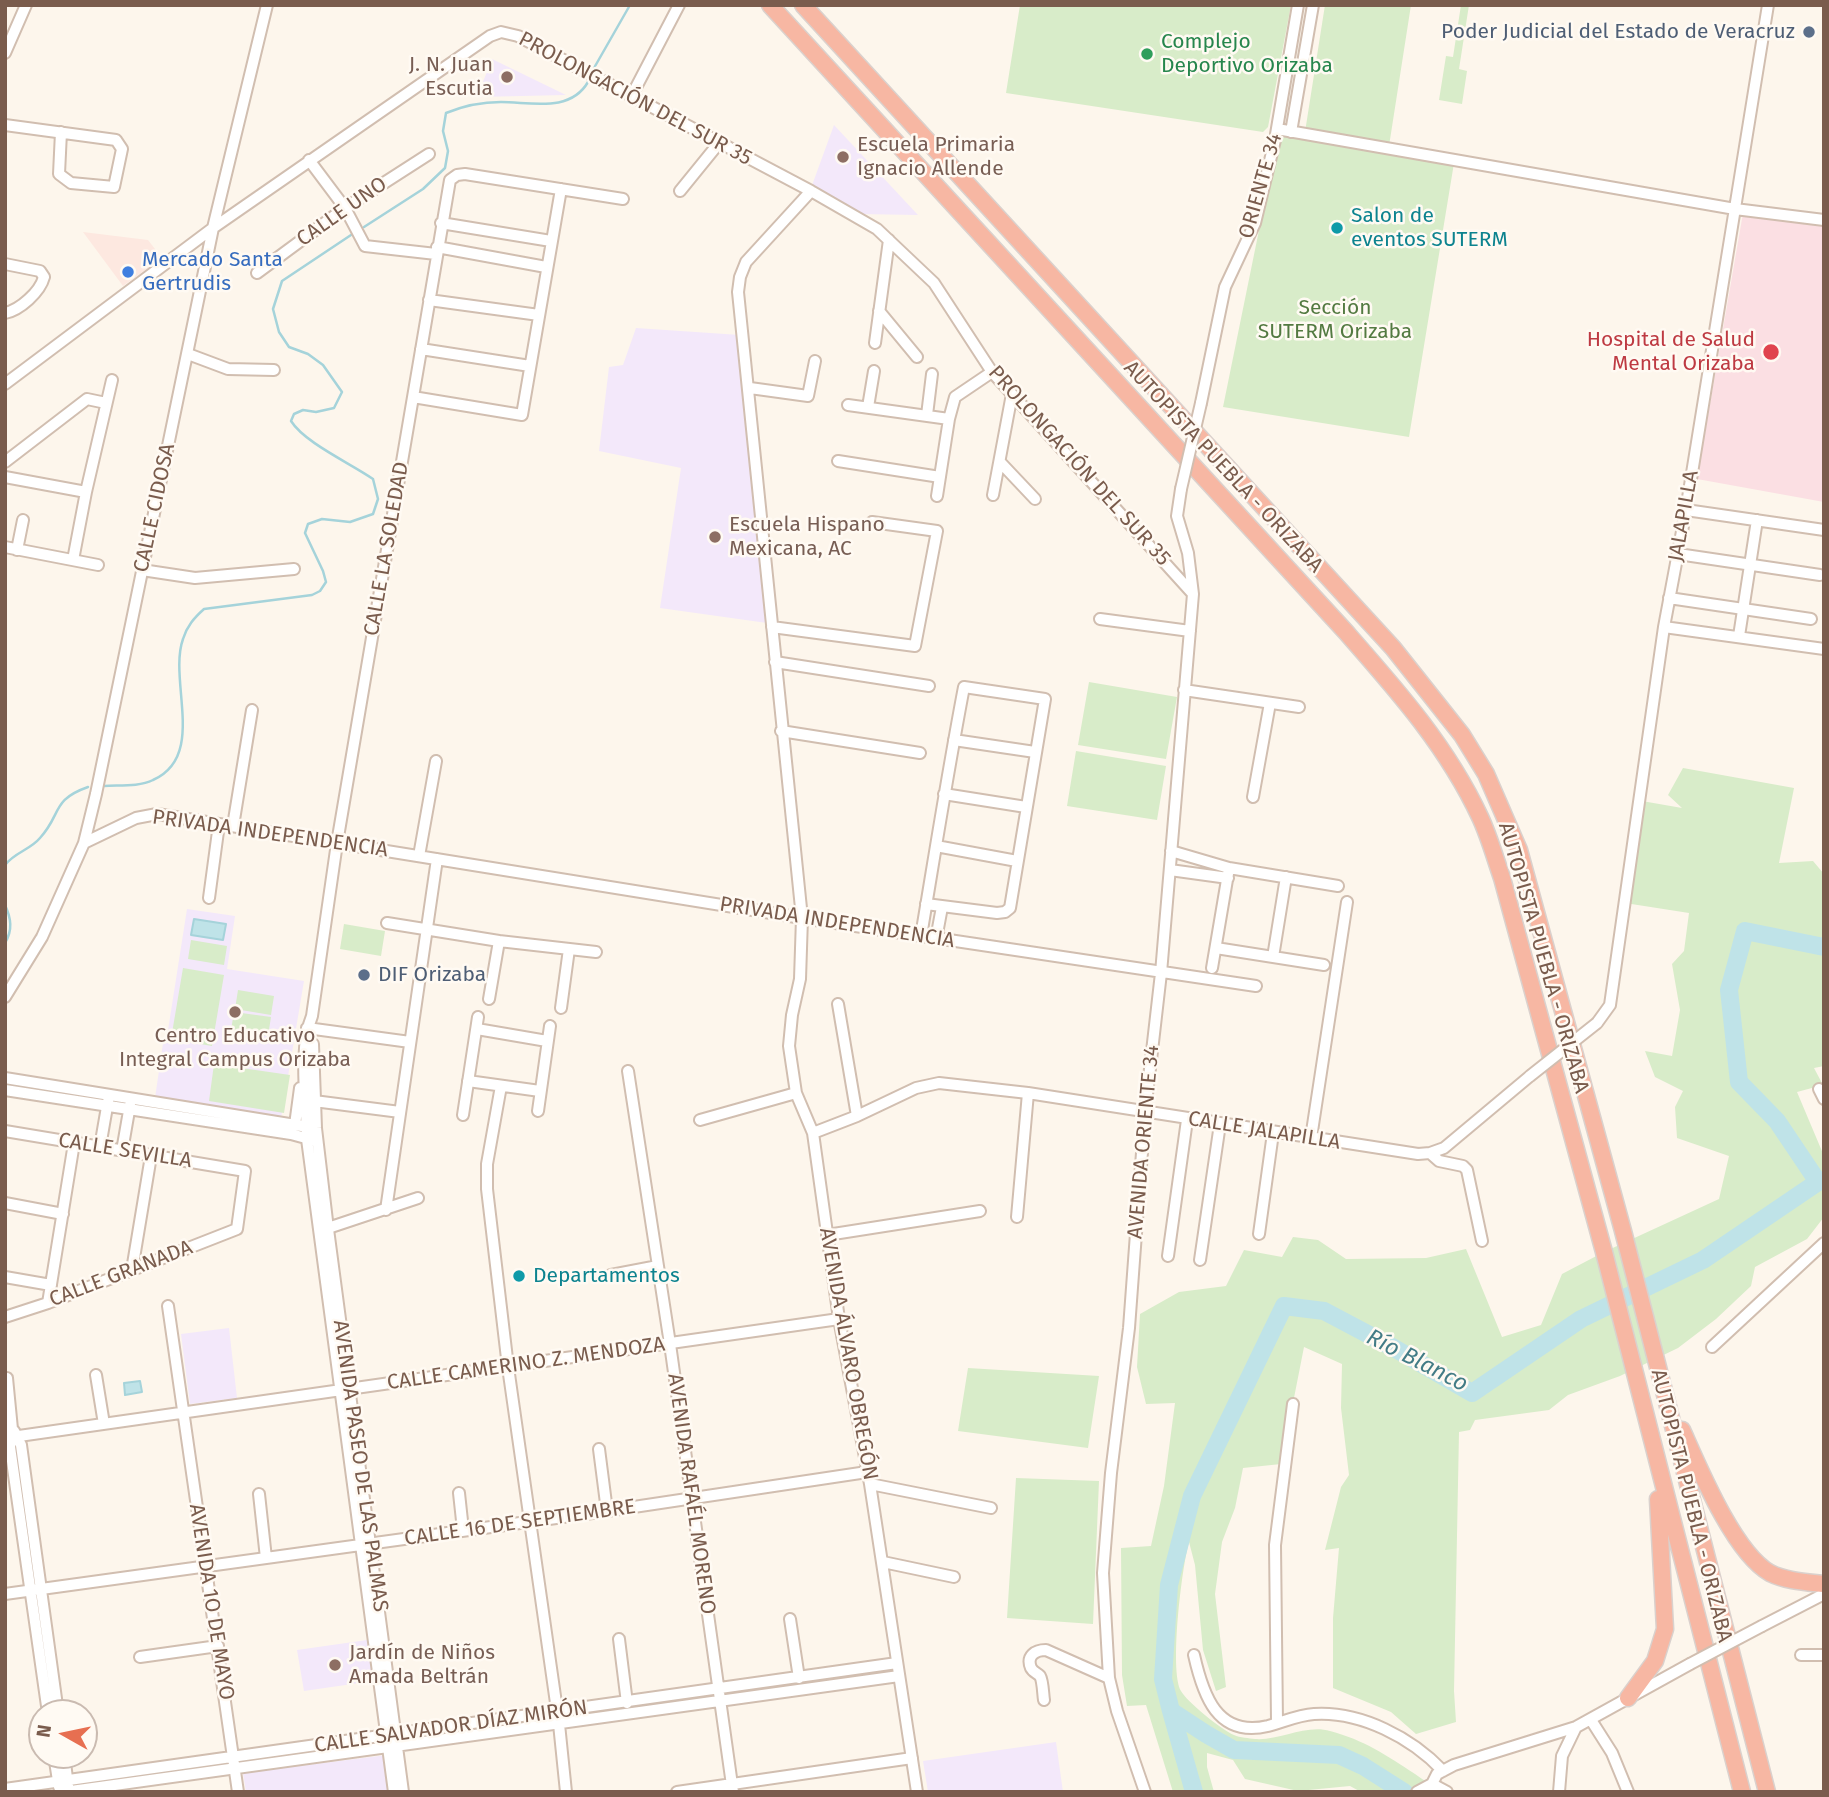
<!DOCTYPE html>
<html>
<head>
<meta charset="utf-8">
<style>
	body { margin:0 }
	#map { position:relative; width:1829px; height:1797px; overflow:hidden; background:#fdf6ec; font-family:"Fira Sans",sans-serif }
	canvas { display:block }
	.frame { position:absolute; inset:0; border:7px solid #7a5c4d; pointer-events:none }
	.north { position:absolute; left:28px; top:1699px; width:70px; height:70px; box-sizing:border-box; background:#fffaf3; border:2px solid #cabbb1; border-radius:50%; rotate:279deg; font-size:19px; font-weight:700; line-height:28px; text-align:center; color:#7a5c4d }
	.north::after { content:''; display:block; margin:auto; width:24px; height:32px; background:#e76f51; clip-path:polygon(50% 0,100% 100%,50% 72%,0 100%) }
</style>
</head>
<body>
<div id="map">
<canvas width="1829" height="1797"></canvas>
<div class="frame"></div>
<div class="north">N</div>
</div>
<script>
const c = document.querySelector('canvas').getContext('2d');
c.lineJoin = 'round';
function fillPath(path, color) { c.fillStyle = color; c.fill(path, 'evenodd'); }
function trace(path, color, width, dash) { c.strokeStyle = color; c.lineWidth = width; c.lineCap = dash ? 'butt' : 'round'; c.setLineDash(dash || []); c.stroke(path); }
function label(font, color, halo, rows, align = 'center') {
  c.font = font + ' "Fira Sans",sans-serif'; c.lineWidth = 5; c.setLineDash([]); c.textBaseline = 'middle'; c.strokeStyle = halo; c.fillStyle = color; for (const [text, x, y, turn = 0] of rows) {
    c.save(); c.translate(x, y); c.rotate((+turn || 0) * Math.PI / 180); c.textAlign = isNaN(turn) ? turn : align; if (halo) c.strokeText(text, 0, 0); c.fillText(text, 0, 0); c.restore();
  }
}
fillPath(new Path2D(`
	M 83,232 L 148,240 L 162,258 L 123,286 Z`), '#fde8e0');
fillPath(new Path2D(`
	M 492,59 L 566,95 L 477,97 Z
	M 834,125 L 918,215 L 858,214 L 811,188 Z
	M 636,328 L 740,335 L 767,623 L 660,608 L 681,468 L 599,451 L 609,367 L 623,365 Z
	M 187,909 L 235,916 L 227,969 L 304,981 L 281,1118 L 155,1098 L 163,1043 L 166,1043 Z
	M 229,1328 L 237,1398 L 190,1404 L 181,1334 Z
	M 367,1640 L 373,1681 L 304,1691 L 297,1650 Z
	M 1056,1742 L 1063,1792 L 928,1792 L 923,1761 Z
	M 387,1755 L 391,1792 L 246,1792 L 243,1773 Z`), '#f3e8fa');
fillPath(new Path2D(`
	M 1743,213 L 1824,224 L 1824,502 L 1697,479 Z`), '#fbdfe3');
fillPath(new Path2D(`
	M 1020,5 L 1291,5 L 1268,127 L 1263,132 L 1006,93 Z
	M 1325,5 L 1411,5 L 1389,146 L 1305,132 Z
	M 1461,5 L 1469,5 L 1459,69 L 1467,71 L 1462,104 L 1439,100 L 1446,56 L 1453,57 Z
	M 1283,135 L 1454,163 L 1409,437 L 1223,407 L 1269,181 Z
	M 1089,682 L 1177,697 L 1166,759 L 1078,745 Z
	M 1076,751 L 1166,766 L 1157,820 L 1067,806 Z
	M 1683,768 L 1794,788 L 1779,863 L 1813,861 L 1824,874 L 1824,1066 L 1814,1068 L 1823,1085 L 1797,1092 L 1824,1156 L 1824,1217 L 1807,1239 L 1755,1267 L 1751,1286 L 1716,1319 L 1678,1348 L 1620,1376 L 1568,1395 L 1549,1410 L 1475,1420 L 1470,1430 L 1459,1432 L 1454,1691 L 1456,1722 L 1416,1734 L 1391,1712 L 1333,1688 L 1333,1618 L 1339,1548 L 1325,1550 L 1341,1487 L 1349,1475 L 1341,1408 L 1342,1364 L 1304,1347 L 1281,1464 L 1243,1468 L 1235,1508 L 1222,1542 L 1215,1594 L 1226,1687 L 1216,1691 L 1203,1650 L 1195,1565 L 1189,1542 C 1182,1566 1169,1670 1181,1691 C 1186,1701 1223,1731 1234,1735 C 1240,1738 1249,1738 1255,1739 C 1279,1741 1306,1724 1330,1731 C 1364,1740 1386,1755 1415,1774 C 1424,1781 1433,1785 1442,1792 L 1361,1792 L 1350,1786 L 1298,1791 L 1245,1779 L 1233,1760 L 1207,1753 L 1207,1767 L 1214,1792 L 1173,1792 L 1146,1705 L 1127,1706 L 1122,1675 L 1121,1548 L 1151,1546 L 1164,1486 L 1175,1403 L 1146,1404 L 1137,1367 L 1140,1314 L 1179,1292 L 1226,1286 L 1244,1250 L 1282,1257 L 1293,1237 L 1318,1240 L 1346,1259 L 1426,1258 L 1466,1249 L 1502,1337 L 1541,1325 L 1562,1274 L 1604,1252 L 1719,1199 L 1729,1156 L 1677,1138 L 1675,1107 L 1683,1091 L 1655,1077 L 1645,1051 L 1672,1056 L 1680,1010 L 1672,964 L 1684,951 L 1689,913 L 1625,903 L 1642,801 L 1682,808 L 1668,795 Z
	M 344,924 L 385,931 L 381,956 L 340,949 Z
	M 191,940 L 227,946 L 224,965 L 188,959 Z
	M 183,968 L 224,975 L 212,1046 L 171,1039 Z
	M 238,990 L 274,996 L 271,1015 L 235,1009 Z
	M 234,1012 L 271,1017 L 268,1036 L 231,1030 Z
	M 214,1064 L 290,1075 L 284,1113 L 209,1101 Z
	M 968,1368 L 1099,1376 L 1088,1448 L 958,1431 Z
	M 1016,1478 L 1099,1481 L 1093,1624 L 1007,1618 Z`), '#d8ecc9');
const water = new Path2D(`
	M 194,919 L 226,924 L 223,940 L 191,935 Z
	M 140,1381 L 142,1392 L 125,1395 L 124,1383 Z`);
fillPath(water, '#bfe3e8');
trace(water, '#a5d3da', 2);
trace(new Path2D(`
	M 594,68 L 630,5
	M 364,227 L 423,189 L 445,168 L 448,151 L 443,131 L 446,113 C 463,106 482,102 501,102 C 531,102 570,113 588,82
	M 104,786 C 120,785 139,787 153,780 C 207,756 168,681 183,639 C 187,626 194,618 204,609 L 312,595 L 320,591 L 326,582 L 323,571 L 305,533 L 308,524 L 322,519 L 350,522 L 373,514 L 378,499 L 373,479 C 350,463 305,443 291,421 L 294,414 L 303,410 L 316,412 L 334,408 L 342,392 L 323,365 L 308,354 L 289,347 L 279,332 L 273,309 L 282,281 L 354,233
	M 5,865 C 15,852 30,850 40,838 C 62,814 51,800 88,787
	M 5,905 C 11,918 13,930 5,943`), '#a5d3da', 2.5);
trace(new Path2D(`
	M 1171,1711 L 1194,1792
	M 1404,1792 L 1363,1766 L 1339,1755 L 1234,1750 L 1206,1734 L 1171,1711 L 1163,1679 L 1169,1585 L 1192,1496 L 1284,1306 L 1324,1311 L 1394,1348 L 1472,1393 L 1581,1319 L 1703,1260 L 1818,1182 L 1777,1121 L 1739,1082 L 1729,990 L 1745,931 L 1824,947`), '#bfe3e8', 18);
const minor = new Path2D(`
	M 5,53 L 26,5
	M 631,97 L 679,5
	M 5,125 L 116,140 L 122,149 L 114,187 L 71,183 L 59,174 L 61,132
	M 1277,129 L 1735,209 L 1824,220
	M 1291,132 L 1313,5
	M 309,160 L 345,208 L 365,246 L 436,254
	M 680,191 L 719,143
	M 811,191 L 746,262 L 740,277 L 738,292 L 802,918 L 800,979 L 792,1015 L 789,1046 L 796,1093 L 813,1133 L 839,1319 L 870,1484 L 917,1792
	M 441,223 L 551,241
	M 437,247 L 546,267
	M 5,264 L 40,271 L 44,277 C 40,292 20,310 5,313
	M 257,273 L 345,208 L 429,154
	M 429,300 L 539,315
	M 879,311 L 917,357
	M 875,343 L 889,240
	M 421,349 L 530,366
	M 188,354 L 228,369 L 274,370
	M 5,384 L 213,228 L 490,36 L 501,32 L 518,36 L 811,191 L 877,229 L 934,283 L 992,372 L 1193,594
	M 750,388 L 808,396 L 815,361
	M 413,397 L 522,415 L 561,189
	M 1201,403 L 1225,287 L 1255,223 L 1275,140 L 1298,5
	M 848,405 L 949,419
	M 868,407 L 874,371
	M 927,415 L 932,374
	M 838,461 L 940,477
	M 5,462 L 87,399 L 106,403
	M 1000,462 L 1035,499
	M 5,477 L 86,492
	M 993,495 L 1012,394
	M 937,496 L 949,419 L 955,397 L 992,372
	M 1686,510 L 1824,530
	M 5,547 L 98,565
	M 17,550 L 23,520
	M 1678,554 L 1820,575
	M 73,560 L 86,492 L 112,380
	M 142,570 L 195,578 L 294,569
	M 1669,598 L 1811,619
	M 1100,619 L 1190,631
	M 772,627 L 915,646 L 937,531 L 872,522
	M 1664,627 L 1824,649
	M 1739,636 L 1757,520
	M 775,662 L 929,686
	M 1184,690 L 1299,707
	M 781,731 L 920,753
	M 954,740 L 1035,752
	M 944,794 L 1026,807
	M 1253,797 L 1270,703
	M 233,826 L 252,710
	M 84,843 L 136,818 L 157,814 L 802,918 L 1256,986
	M 936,846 L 1017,861
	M 1171,851 L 1229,868 L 1338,886
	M 419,856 L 436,761
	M 1170,870 L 1228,878
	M 209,898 L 219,824
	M 387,923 L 499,941 L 596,952
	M 921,936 C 935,853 948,770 964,687 L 1045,699 L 1010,908 L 1005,912 L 997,913 L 926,904
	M 936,939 L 942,907
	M 1216,948 L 1324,965
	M 1273,957 L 1286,877
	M 1212,968 L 1229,868
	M 5,997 L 42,937 L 84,843 L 96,794 L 213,228 L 267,5
	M 489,999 L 499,941
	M 838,1004 L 857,1116
	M 561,1008 L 569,949
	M 1597,1023 L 1610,1005 L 1664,627 L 1686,510 L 1768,5
	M 307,1028 L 410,1042
	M 477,1029 L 547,1041
	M 313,1044 L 316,1128 L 328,1229 L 403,1792
	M 628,1071 L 670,1344 L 733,1792
	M 5,1078 L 314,1128
	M 468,1081 L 540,1091
	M 501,1086 L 487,1164 L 487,1189 L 508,1367 L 559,1724 L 566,1792
	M 1819,1089 L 1824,1099
	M 5,1090 L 291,1134 L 313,1140
	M 314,1101 L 400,1112
	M 538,1111 L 550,1026
	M 463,1115 L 478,1017
	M 700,1120 L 796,1093
	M 295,1125 L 300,1088
	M 5,1131 L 245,1171 L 237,1229 L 48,1303 L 5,1317
	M 813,1133 L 857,1116 L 916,1088 L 939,1083 L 1028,1093 L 1418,1154 L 1430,1153 L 1444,1148 L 1530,1076
	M 1311,1138 L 1347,902
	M 100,1147 L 108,1101
	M 122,1151 L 130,1105
	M 1430,1153 L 1439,1161 L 1463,1166 L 1467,1170 L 1482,1241
	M 5,1203 L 63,1214
	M 386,1210 L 437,859
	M 1017,1217 L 1028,1093
	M 322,1230 L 418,1198
	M 1259,1234 L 1273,1133
	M 827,1235 L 980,1211
	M 1168,1256 L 1187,1120
	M 1200,1260 L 1220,1124
	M 132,1270 L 151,1156
	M 611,1275 L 658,1266
	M 5,1277 L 51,1285
	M 48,1303 L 74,1143
	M 168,1306 L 238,1792
	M 1712,1347 L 1824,1243
	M 96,1375 L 104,1424
	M 7,1378 L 12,1429 L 10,1447 L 48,1713
	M 14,1431 L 21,1445 L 58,1713
	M 5,1438 L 839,1319
	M 599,1449 L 607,1511
	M 870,1484 L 991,1508
	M 459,1493 L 463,1530
	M 259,1494 L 266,1558
	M 883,1562 L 954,1577
	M 5,1594 L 607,1511 L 867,1472
	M 790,1619 L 799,1678
	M 1762,1626 L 1824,1594
	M 619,1639 L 627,1703
	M 1194,1655 C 1203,1695 1217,1738 1268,1726 C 1283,1722 1298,1715 1314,1714 C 1361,1711 1412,1738 1443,1771
	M 1801,1655 L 1824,1655
	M 140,1657 L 218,1646
	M 1044,1700 C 1043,1694 1043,1681 1040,1676 C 1037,1673 1033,1672 1031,1668 C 1026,1656 1035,1650 1046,1650 L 1109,1678
	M 1591,1720 L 1612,1753 L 1628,1792
	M 1277,1722 L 1275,1545 L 1293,1404
	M 54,1755 L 59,1787
	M 64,1755 L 68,1786
	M 1432,1784 L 1447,1792
	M 5,1789 L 897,1663
	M 64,1792 L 899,1676
	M 394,1792 L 307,1139 C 307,1102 298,1050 312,1016 L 337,843 L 450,180 L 457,175 L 465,174 L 623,199
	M 677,1792 L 912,1758
	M 1145,1792 L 1117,1711 L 1109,1678 L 1103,1573 L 1111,1473 L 1129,1328 L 1145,1112 L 1161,973 L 1193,594 L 1188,553 L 1177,516 L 1181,489
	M 1417,1792 L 1432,1784 L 1437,1774 L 1454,1765 L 1576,1727 L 1690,1664
	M 1559,1792 L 1562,1756 L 1576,1727`);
const highway = new Path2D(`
	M 770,5 L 1345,631 C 1396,689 1447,746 1480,817 C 1489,836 1495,858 1502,878 L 1604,1252 L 1742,1792
	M 803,5 L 1393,648 L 1462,735 L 1486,774 L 1519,850 L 1623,1231 L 1767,1792
	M 1682,1430 C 1699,1468 1734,1553 1770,1573 C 1786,1581 1806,1582 1824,1584
	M 1628,1698 L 1655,1661 L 1665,1629 L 1658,1499`);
trace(minor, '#d1beb0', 14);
trace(highway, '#dad1cd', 19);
trace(minor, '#fff', 10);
trace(highway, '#f7b7a3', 16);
const minorBridge = new Path2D(`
	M 1181,489 L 1201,403
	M 1530,1076 L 1597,1023
	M 1690,1664 L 1762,1626`);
trace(minorBridge, '#d1beb0', 14, []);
trace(minorBridge, '#fff', 10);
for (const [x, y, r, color] of [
	[1809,32,7,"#5c6f8a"],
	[1147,54,7,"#2e9e5b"],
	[507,77,7,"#8d6e63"],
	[843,157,7,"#8d6e63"],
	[1337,228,7,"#0f9aa8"],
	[128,272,7,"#3f7fe0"],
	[1771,352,9,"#e0444e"],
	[715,537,7,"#8d6e63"],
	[364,975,7,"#5c6f8a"],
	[235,1012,7,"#8d6e63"],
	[519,1276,7,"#0f9aa8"],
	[335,1665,7,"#8d6e63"]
]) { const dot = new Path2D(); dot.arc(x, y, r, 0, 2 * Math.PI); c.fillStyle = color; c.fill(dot); trace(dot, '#fffaf3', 2.5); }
label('21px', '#4e5e75', '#fffaf3', [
	["Poder Judicial del Estado de Veracruz",1795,32],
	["DIF Orizaba",378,975,"left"]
], 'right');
label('21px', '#27864d', '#fffaf3', [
	["Complejo",1161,42],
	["Deportivo Orizaba",1161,66]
], 'left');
label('21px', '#785e54', '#fffaf3', [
	["J. N. Juan",493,65,"right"],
	["Escutia",493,89,"right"],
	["Escuela Primaria",857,145],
	["Ignacio Allende",857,169],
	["Escuela Hispano",729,525],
	["Mexicana, AC",729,549],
	["Centro Educativo",235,1036,"center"],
	["Integral Campus Orizaba",235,1060,"center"],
	["Jardín de Niños",349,1653],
	["Amada Beltrán",349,1677]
], 'left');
label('21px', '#7a5c4d', '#fffaf3', [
	["PROLONGACIÓN DEL SUR 35",635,99,28],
	["ORIENTE 34",1261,186,-74],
	["CALLE UNO",342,212,-35],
	["PROLONGACIÓN DEL SUR 35",1079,466,48],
	["AUTOPISTA PUEBLA - ORIZABA",1223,467,47],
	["CALLE CIDOSA",155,508,-78],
	["JALAPILLA",1684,516,-80],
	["CALLE LA SOLEDAD",387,549,-80],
	["PRIVADA INDEPENDENCIA",270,834,8],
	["PRIVADA INDEPENDENCIA",837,923,9],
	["AUTOPISTA PUEBLA - ORIZABA",1543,958,74],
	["CALLE JALAPILLA",1264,1131,9],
	["AVENIDA ORIENTE 34",1144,1142,-85],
	["CALLE SEVILLA",125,1151,9],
	["CALLE GRANADA",121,1274,-21],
	["AVENIDA ÁLVARO OBREGÓN",848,1354,80],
	["CALLE CAMERINO Z. MENDOZA",526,1364,-8],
	["AVENIDA PASEO DE LAS PALMAS",360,1466,82],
	["AVENIDA RAFAÉL MORENO",691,1494,82],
	["AUTOPISTA PUEBLA - ORIZABA",1691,1506,76],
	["CALLE 16 DE SEPTIEMBRE",520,1523,-8],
	["AVENIDA 1O DE MAYO",211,1602,81],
	["CALLE SALVADOR DÍAZ MIRÓN",451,1727,-8]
]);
label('21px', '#0d838f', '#fffaf3', [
	["Salon de",1351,216],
	["eventos SUTERM",1351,240],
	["Departamentos",533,1276]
], 'left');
label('21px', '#366cbe', '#fffaf3', [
	["Mercado Santa",142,260],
	["Gertrudis",142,284]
], 'left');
label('21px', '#537a41', '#fffaf3', [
	["Sección",1335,308],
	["SUTERM Orizaba",1335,332]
]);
label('21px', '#be3a42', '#fffaf3', [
	["Hospital de Salud",1755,340],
	["Mental Orizaba",1755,364]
], 'right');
label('italic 23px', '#437c86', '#fffaf3', [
	["Río Blanco",1417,1361,27]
]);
</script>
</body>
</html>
